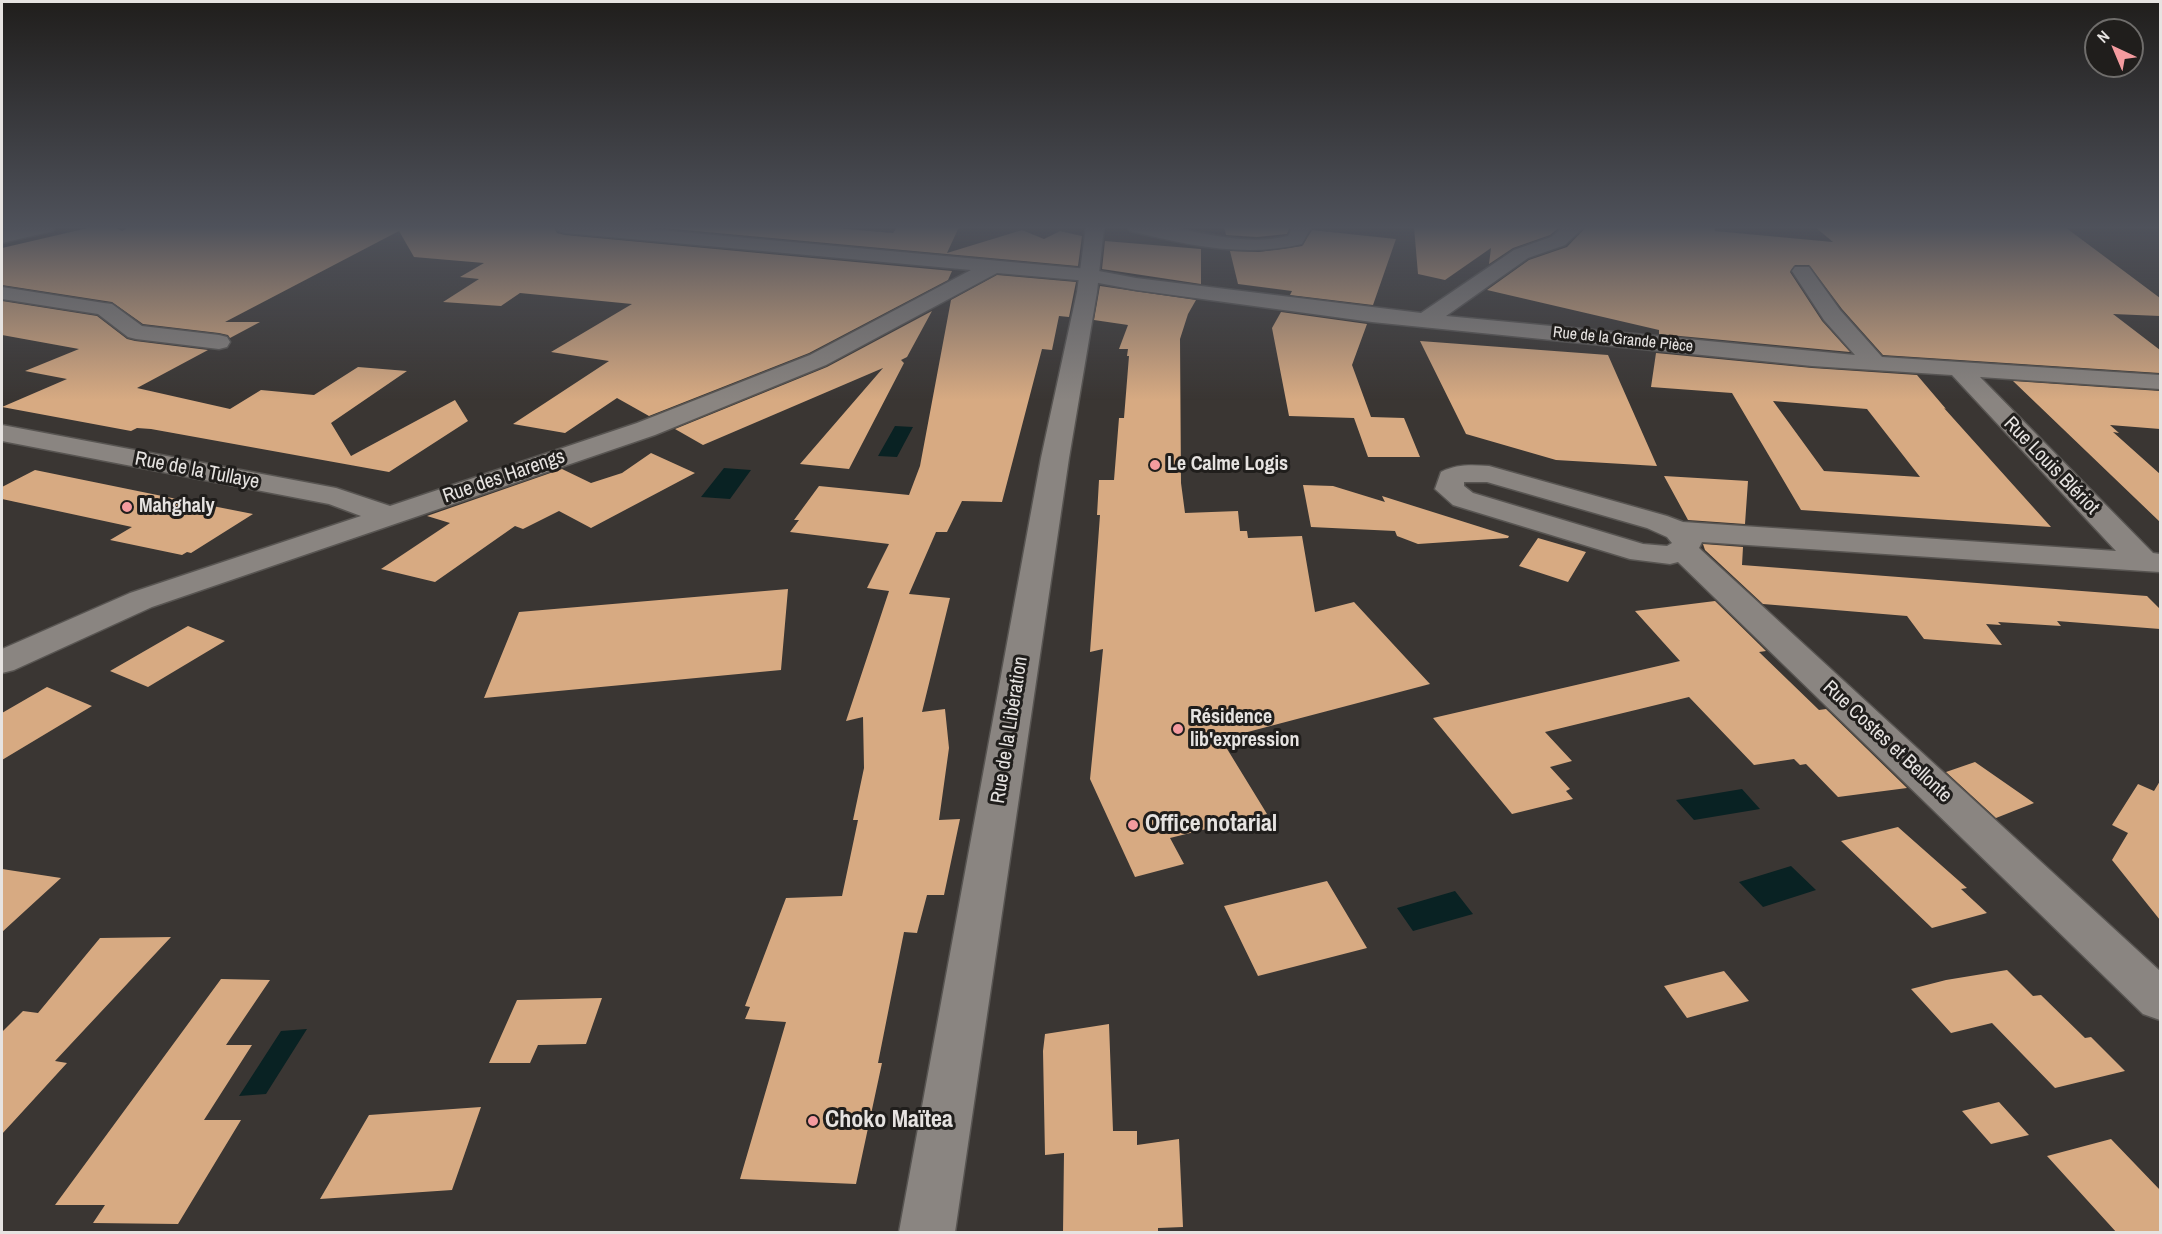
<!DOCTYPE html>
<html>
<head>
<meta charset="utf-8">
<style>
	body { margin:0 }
	#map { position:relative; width:2162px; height:1234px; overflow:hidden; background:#3a3633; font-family:"Archivo Narrow",sans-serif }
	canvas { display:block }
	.frame { position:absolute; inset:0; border:3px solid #e6e3e1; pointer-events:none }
	.north { position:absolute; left:2084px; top:18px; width:60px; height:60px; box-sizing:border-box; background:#201e1c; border:2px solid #6f6d6b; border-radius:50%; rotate:316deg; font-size:16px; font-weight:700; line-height:24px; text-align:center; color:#e6e3e1 }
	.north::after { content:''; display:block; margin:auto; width:21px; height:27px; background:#f49b9f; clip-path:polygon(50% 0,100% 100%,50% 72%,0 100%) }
</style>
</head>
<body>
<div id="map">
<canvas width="2162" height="1234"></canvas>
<div class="frame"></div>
<div class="north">N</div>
</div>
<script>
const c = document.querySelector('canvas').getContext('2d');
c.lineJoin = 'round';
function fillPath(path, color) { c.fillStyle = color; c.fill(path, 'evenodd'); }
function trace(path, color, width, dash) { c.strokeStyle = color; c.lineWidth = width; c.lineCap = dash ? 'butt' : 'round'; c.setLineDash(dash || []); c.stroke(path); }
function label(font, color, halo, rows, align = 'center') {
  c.font = font + ' "Archivo Narrow",sans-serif'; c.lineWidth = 6; c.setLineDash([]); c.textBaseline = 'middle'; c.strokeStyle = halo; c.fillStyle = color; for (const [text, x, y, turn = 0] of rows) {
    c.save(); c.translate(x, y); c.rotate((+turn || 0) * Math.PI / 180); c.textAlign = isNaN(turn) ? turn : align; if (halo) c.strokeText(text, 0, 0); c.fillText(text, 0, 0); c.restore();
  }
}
fillPath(new Path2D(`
	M 895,426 L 913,427 L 897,457 L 878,456 Z
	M 724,468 L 751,470 L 730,499 L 701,497 Z
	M 1742,789 L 1760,809 L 1694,820 L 1676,800 Z
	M 1791,866 L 1816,890 L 1763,907 L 1739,882 Z
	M 1455,891 L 1473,914 L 1413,931 L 1397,908 Z
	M 307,1029 L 266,1094 L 239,1096 L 281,1031 Z`), '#092223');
fillPath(new Path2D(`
	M 92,227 L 114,227 L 122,231 L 129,227 L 554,227 L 557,233 L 565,235 L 952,271 L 948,280 L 809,353 L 649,416 L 617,398 L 565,433 L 513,424 L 609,361 L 551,352 L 632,304 L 520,293 L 501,306 L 443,302 L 479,279 L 460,277 L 484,263 L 414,257 L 399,231 L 225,322 L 260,322 L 230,338 L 228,335 L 219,333 L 143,324 L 112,302 L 2,285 L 2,248 Z
	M 651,227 L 824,227 L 893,233 L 897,227 L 959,227 L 947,253 L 1022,230 L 1044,239 L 1060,231 L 1082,236 L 1078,266 Z
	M 1224,227 L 1290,227 L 1287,234 L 1257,237 L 1226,235 Z
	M 1414,227 L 1560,227 L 1550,235 L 1513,248 L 1489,264 L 1491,248 L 1445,280 L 1418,274 Z
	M 1586,227 L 1714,227 L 1715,231 L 1833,242 L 1815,227 L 2065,227 L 2160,298 L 2160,316 L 2113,314 L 2160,350 L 2160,373 L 1883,355 L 1842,309 L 1809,265 L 1795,265 L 1790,272 L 1822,321 L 1850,352 L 1659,334 L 1659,330 L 1487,290 L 1529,260 L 1567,247 Z
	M 1312,230 L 1396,239 L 1373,305 L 1290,295 L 1292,291 L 1238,284 L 1230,251 L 1259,252 L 1302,246 Z
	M 1105,241 L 1201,249 L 1201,284 L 1102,269 Z
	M 997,275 L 1076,282 L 1069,317 L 1059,316 L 1052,350 L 1042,349 L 1002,502 L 962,501 L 947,532 L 936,532 L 909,594 L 950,598 L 922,712 L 945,709 L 949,748 L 939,820 L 960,819 L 944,895 L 927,895 L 917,933 L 904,932 L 878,1063 L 882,1063 L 856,1184 L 740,1179 L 786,1022 L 745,1019 L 750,1007 L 745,1006 L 786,898 L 842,896 L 858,820 L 853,820 L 864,768 L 863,717 L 846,721 L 889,591 L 867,588 L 889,544 L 790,532 L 799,520 L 794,520 L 819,486 L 909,495 L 920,466 L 951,300 Z
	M 1100,286 L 1196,300 L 1188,314 L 1180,339 L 1181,483 L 1185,513 L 1238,511 L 1240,531 L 1247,531 L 1248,538 L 1302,536 L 1315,612 L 1354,602 L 1430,684 L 1221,739 L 1267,814 L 1170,838 L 1184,864 L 1135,877 L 1090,779 L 1103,649 L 1090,652 L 1100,515 L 1097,515 L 1099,480 L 1114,480 L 1119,418 L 1124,418 L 1129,356 L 1127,356 L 1128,349 L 1119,349 L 1128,325 L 1094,320 Z
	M 2,301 L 97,316 L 127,339 L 135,341 L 208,350 L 137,388 L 230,409 L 261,390 L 314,395 L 358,367 L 407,371 L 331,423 L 351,456 L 455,400 L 468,421 L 389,472 L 151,429 L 137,428 L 131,431 L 2,407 L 67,379 L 25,371 L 79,349 L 2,335 Z
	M 932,311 L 907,357 L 901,360 L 904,363 L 849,469 L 800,464 L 883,368 L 703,445 L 675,429 L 827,367 Z
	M 1281,312 L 1367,324 L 1352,365 L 1371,417 L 1404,418 L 1420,457 L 1368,457 L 1354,418 L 1289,416 L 1272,328 Z
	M 1420,341 L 1608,355 L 1657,466 L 1556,460 L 1466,434 Z
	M 1656,353 L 1812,368 L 1917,375 L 1946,409 L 1944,408 L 2051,527 L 1801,510 L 1732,393 L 1651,387 ZM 1773,401 L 1867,409 L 1920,477 L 1824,471 Z
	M 2013,381 L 2160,391 L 2160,429 L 2110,425 L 2119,433 L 2113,432 L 2160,474 L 2160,522 Z
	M 651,453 L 695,473 L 591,528 L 559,511 L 523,529 L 515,526 L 435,582 L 381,569 L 450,523 L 427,516 L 562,469 L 591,483 L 622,473 Z
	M 35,470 L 167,497 L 253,514 L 191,553 L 187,552 L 182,555 L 110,540 L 132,527 L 2,499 L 2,487 Z
	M 1664,476 L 1748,481 L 1745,524 L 1688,520 Z
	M 1303,485 L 1333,486 L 1385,502 L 1382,496 L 1509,536 L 1508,538 L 1418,544 L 1397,536 L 1395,531 L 1311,527 Z
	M 1538,538 L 1586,552 L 1568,582 L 1519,566 Z
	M 1703,544 L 1743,547 L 1742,565 L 2147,596 L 2160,609 L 2160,629 L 2057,621 L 2061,626 L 1998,622 L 2001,625 L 1986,624 L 2002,645 L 1924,639 L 1907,616 L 1763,604 L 1705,550 Z
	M 788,589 L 781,670 L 484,698 L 519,612 Z
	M 1715,601 L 1766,651 L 1759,652 L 1819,710 L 1826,709 L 1907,788 L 1838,797 L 1806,764 L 1800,765 L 1794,759 L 1754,765 L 1689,697 L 1545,732 L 1572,761 L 1550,767 L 1570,789 L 1566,791 L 1573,799 L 1512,814 L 1433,718 L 1680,661 L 1635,611 Z
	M 188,626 L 225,641 L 148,687 L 110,671 Z
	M 47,687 L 92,706 L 2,760 L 2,713 Z
	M 1975,762 L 2034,803 L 1996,818 L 1946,772 Z
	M 2160,781 L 2160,920 L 2112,860 L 2128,833 L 2112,825 L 2138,784 L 2154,791 Z
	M 1898,827 L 1967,888 L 1961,889 L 1987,913 L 1932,928 L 1841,841 Z
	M 2,869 L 61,878 L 2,932 Z
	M 1327,881 L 1367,948 L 1258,976 L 1224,906 Z
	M 171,937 L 55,1061 L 67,1063 L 2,1134 L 2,1032 L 23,1011 L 38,1013 L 100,938 Z
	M 2007,970 L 2033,996 L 2041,995 L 2085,1038 L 2091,1037 L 2125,1071 L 2055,1088 L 1992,1023 L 1951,1033 L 1911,989 L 1946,980 Z
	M 1724,971 L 1749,1001 L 1687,1018 L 1664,986 Z
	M 221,979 L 270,980 L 226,1045 L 252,1045 L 204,1120 L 241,1120 L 178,1224 L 93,1223 L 105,1205 L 55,1205 Z
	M 602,998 L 586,1044 L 538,1045 L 530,1063 L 489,1063 L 517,1000 Z
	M 1109,1024 L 1113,1131 L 1137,1131 L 1137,1145 L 1179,1139 L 1183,1227 L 1158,1228 L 1158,1233 L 1063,1233 L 1064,1153 L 1045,1155 L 1043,1051 L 1045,1034 Z
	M 1999,1102 L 2029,1135 L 1991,1144 L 1962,1111 Z
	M 481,1107 L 452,1190 L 320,1199 L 369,1115 Z
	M 2111,1139 L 2160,1190 L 2160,1233 L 2117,1233 L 2047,1156 Z`), '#d7aa82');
const minor = new Path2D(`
	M 21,227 L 55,227 L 53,231 L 2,243 L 2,231 Z
	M 556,227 L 626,227 L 1088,269 L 1136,278 L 1421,313 L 1514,250 L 1551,237 L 1564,227 L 1584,227 L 1565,245 L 1528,258 L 1446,316 L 1855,355 L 1824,320 L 1792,271 L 1795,267 L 1809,267 L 1840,310 L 1882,357 L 2160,375 L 2160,389 L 1980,377 L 2153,553 L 2160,554 L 2160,572 L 1702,542 L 1699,548 L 2160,971 L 2160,1020 L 2143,1014 L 1678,562 L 1670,564 L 1630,559 L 1453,505 L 1435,489 L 1441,472 C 1457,464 1471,465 1489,466 L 1667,516 L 1683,522 L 2116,551 L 1952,375 L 1812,366 L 1372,322 L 1136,290 L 1088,281 L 997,273 L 826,365 L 655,435 L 152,607 L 14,670 L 2,673 L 2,649 L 130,593 L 361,516 L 329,504 L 2,441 L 2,425 L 336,488 L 390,506 L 637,423 L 810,355 L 971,270 L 565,233 L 558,231 ZM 1464,482 L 1487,482 L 1647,528 L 1667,537 L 1672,543 L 1667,546 L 1643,544 L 1473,493 L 1464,486 Z
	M 1128,227 C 1140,227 1154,226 1166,227 C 1207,233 1246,246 1288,236 L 1293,227 L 1311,227 L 1302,244 C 1244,258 1187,245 1130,231 Z
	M 2,287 L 104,303 L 112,304 L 142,326 L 219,335 L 227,337 L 230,342 L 227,347 L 219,349 L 136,339 L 128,337 L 98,314 L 2,299 Z`);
const tertiary = new Path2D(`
	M 1086,227 L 1104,227 L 1097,292 L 1069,458 L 955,1232 L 899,1232 L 1041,458 L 1077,292 Z`);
trace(minor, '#585552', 3);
trace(tertiary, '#585552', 3);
fillPath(minor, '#8a8581');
fillPath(tertiary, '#8a8581');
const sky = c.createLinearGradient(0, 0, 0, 400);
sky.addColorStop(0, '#201e1c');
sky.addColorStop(0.57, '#4f525b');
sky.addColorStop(1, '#4f525b00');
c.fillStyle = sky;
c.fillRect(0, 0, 2162, 400);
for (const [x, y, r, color] of [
	[1155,465,6,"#f49b9f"],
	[127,507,6,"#f49b9f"],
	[1178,729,6,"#f49b9f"],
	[1133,825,6,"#f49b9f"],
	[813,1121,6,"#f49b9f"]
]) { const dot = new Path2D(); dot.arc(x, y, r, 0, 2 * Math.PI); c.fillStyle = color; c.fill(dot); trace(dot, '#201e1c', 2); }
label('16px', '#e6e3e1', '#201e1c', [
	["Rue de la Grande Pièce",1623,340,6]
]);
label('bold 20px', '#e6e3e1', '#201e1c', [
	["Le Calme Logis",1167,465],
	["Mahghaly",139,507],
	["Résidence",1190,718],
	["lib'expression",1190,741]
], 'left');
label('20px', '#e6e3e1', '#201e1c', [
	["Rue Louis Blériot",2051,466,46],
	["Rue de la Tullaye",197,471,11],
	["Rue des Harengs",504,477,-19],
	["Rue de la Libération",1010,730,-81],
	["Rue Costes et Bellonte",1887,742,43]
]);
label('bold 24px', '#e6e3e1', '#201e1c', [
	["Office notarial",1145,825],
	["Choko Maïtea",825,1121]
], 'left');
</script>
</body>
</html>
